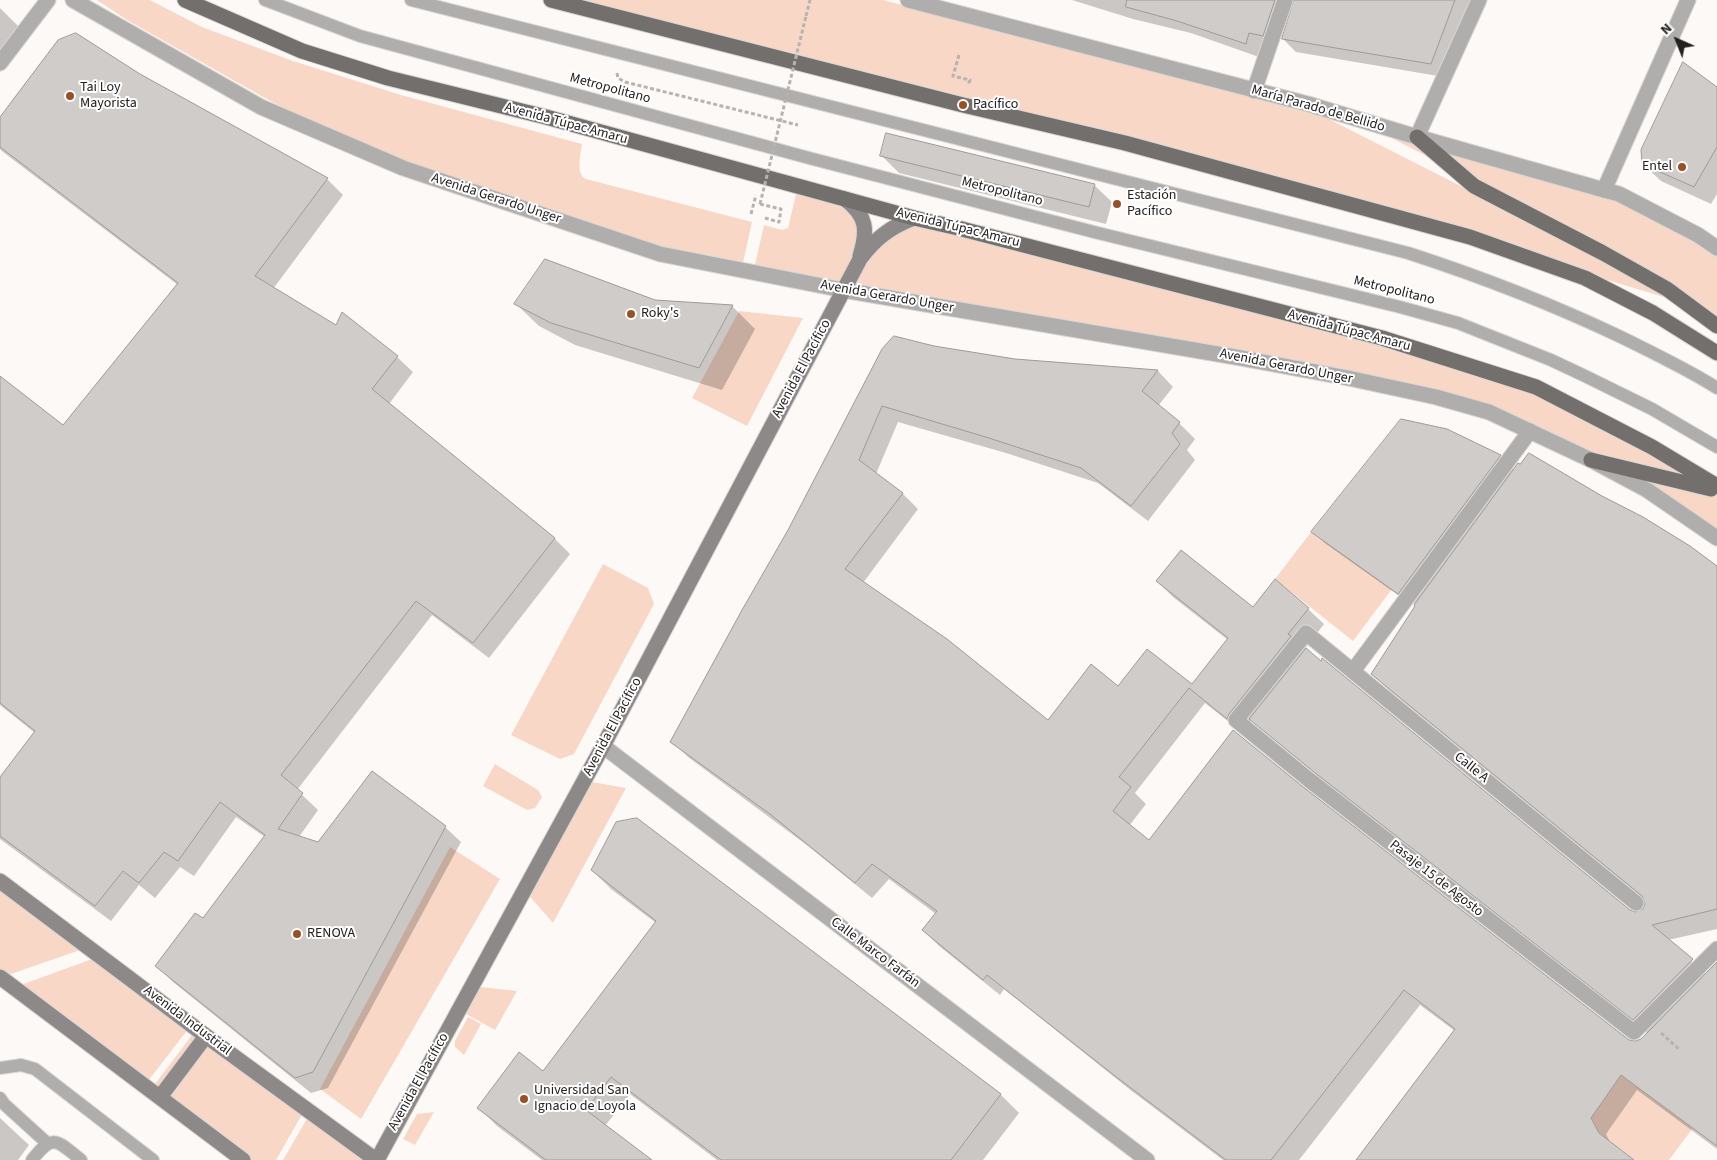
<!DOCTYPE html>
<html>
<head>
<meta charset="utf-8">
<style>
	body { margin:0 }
	#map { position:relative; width:1717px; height:1160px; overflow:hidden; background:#fdf9f7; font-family:"Source Sans 3",sans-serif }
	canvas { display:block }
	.north { position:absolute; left:1652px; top:15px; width:50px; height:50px; -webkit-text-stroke:4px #fff; paint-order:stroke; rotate:316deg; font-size:14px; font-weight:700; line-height:20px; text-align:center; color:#232120 }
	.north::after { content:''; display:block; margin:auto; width:18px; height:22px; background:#232120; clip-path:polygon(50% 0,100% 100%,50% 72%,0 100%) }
</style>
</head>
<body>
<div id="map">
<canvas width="1717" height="1160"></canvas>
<div class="north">N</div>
</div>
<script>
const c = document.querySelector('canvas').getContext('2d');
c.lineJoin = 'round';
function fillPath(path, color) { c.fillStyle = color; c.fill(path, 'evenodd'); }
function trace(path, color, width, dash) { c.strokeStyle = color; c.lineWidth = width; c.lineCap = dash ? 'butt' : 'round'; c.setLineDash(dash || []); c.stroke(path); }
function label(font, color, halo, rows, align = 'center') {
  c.font = font + ' "Source Sans 3",sans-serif'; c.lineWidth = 4; c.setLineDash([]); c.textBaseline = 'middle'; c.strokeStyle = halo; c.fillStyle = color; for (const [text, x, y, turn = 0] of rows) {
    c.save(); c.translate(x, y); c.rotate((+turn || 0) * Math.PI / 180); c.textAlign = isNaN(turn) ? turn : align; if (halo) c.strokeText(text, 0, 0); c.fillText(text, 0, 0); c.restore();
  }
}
fillPath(new Path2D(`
	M 97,0 L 150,0 L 202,27 L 293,61 L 401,95 L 582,144 C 581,154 575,174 586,179 L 752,222 L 742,267 L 660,250 L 414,167 L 281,107 L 127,20 Z
	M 568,0 L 883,0 L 1309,109 L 1575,244 L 1670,299 L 1588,274 Z
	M 1370,127 L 1604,194 L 1695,240 L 1717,254 L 1717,321 L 1584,237 Z
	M 797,190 L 848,206 L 862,234 L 841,287 L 754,269 L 764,225 L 782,230 L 788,228 Z
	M 914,223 L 1347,333 L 1535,390 L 1697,481 L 1593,455 L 1490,410 L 851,288 L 860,270 L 880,242 Z
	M 739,311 L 803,318 L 747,426 L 692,398 Z
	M 1621,472 L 1717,494 L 1717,532 Z
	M 1311,532 L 1392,589 L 1353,641 L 1275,579 Z
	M 603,564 L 648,588 L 654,604 L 574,754 L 560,759 L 511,735 Z
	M 495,764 L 538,790 L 542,797 L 535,808 L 527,810 L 483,786 Z
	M 586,781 L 626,788 L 553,923 L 526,892 Z
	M 450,847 L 500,879 L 361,1119 L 320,1089 Z
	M 0,887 L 83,949 L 5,976 L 0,972 Z
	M 95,958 L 189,1028 L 148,1081 L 18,986 Z
	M 471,986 L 517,991 L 495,1030 L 459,1010 Z
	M 468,1017 L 481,1024 L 464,1055 L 455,1047 L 455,1041 Z
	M 195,1031 L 304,1111 L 276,1160 L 248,1160 L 152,1088 Z
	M 1621,1075 L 1693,1128 L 1669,1160 L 1634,1160 L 1587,1123 Z
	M 434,1112 L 415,1145 L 403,1139 L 417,1114 Z
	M 309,1115 L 372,1160 L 283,1160 Z`), '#f8d7c6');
fillPath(new Path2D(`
	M 1072,0 L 1277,0 L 1289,12 L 1259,57 L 1191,33 L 1133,19 Z
	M 1299,0 L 1474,0 L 1444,77 L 1296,52 L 1283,39 Z
	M 0,8 L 27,35 L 0,72 Z
	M 139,75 L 327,179 L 343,195 L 273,289 L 336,326 L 342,314 L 397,357 L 413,372 L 389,404 L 555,539 L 570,554 L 489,658 L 432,615 L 297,790 L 318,810 L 299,837 L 319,843 L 445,827 L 461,842 L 328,1088 L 311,1093 L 173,982 L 157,966 L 203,920 L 265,837 L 236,817 L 194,876 L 180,867 L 155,898 L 139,885 L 111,921 L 0,839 L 0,779 L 35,733 L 0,705 L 0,378 L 64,427 L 178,285 L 3,152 L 0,149 L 0,119 Z
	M 1717,89 L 1717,194 L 1711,204 L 1661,181 L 1643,164 Z
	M 882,156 L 1094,185 L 1112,202 L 1106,224 L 899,173 Z
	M 655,301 L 732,306 L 755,329 L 722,390 L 575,345 L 539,326 L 516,304 Z
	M 934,347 L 1015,360 L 1158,371 L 1173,387 L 1158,406 L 1179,423 L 1195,439 L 1187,450 L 1195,460 L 1148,521 L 1098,483 L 1006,453 L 898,422 L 876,474 L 903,494 L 918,509 L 863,583 L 1048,722 L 1119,688 L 1192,686 L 1228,640 L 1173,597 L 1157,581 L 1253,609 L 1308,609 L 1324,624 L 1305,649 L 1629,911 L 1635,914 L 1644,910 L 1647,904 L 1645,900 L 1389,690 L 1373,674 L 1417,606 L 1414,603 L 1412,605 L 1326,544 L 1313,532 L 1500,456 L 1514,470 L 1717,568 L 1717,929 L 1668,940 L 1706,974 L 1717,964 L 1717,1149 L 1637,1090 L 1606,1134 L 1611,1144 L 1633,1160 L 1358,1160 L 1455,1031 L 1420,1005 L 1299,1160 L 1223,1160 L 1133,1092 L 1004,989 L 1000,995 L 939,946 L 923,930 L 936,914 L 889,879 L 872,898 L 808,846 L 688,757 L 672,741 L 789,531 L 883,349 ZM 1205,703 L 1243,733 L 1252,720 L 1267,734 L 1331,787 L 1647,1033 L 1638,1042 L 1628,1041 L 1301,787 L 1149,841 L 1129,826 L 1146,804 L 1135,793 Z
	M 637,820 L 1001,1095 L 1019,1113 L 983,1160 L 717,1160 L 630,1094 L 605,1126 L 649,1160 L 542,1160 L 497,1126 L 479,1108 L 544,1072 L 656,923 L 611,889 L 592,870 Z
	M 0,1118 L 29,1145 L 18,1160 L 0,1160 Z`), '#0003');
const building = new Path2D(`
	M 1127,0 L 1275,0 L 1263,36 L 1249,33 L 1246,44 L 1177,21 L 1126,7 Z
	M 1294,0 L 1455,0 L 1431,64 L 1282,39 Z
	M 76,33 L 140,74 L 328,178 L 255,276 L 336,325 L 342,312 L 398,356 L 372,389 L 555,538 L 473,643 L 416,601 L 281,775 L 303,793 L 278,829 L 318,842 L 372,771 L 446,826 L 313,1072 L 295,1078 L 155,966 L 195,913 L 203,918 L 265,835 L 220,802 L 178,861 L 164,852 L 139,883 L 123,871 L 95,906 L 0,836 L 0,777 L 35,731 L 0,703 L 0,376 L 63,425 L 178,283 L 0,147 L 0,117 L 58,40 Z
	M 1683,62 L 1717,87 L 1717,147 L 1694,187 L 1642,164 L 1641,150 Z
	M 886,133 L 1095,184 L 1089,207 L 880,156 Z
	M 545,259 L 655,300 L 733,305 L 699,368 L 551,323 L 514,304 Z
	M 894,336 L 934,346 L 1015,359 L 1158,370 L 1142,391 L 1180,422 L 1172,433 L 1180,444 L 1131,506 L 1081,468 L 989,438 L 882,406 L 859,460 L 903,493 L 845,569 L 947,639 L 1048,720 L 1091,664 L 1118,686 L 1147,649 L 1192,684 L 1228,638 L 1156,581 L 1181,550 L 1253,607 L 1275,579 L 1309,608 L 1288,634 L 1291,636 L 1229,714 L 1227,719 L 1189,688 L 1119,777 L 1131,787 L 1113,811 L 1149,840 L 1233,730 L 1302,786 L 1629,1040 L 1636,1041 L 1641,1039 L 1717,962 L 1717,1146 L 1621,1075 L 1591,1118 L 1599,1133 L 1634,1160 L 1356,1160 L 1455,1029 L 1404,990 L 1271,1160 L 1226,1160 L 1115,1076 L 987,975 L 983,980 L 922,930 L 937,911 L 872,864 L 855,883 L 770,814 L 670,742 L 742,610 L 788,530 L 882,349 Z
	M 1401,419 L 1447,429 L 1501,455 L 1398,594 L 1311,532 Z
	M 1529,453 L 1602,496 L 1643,517 L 1690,546 L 1717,566 L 1717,909 L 1652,925 L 1693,959 L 1633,1020 L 1314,772 L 1249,719 L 1306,648 L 1321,661 L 1322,658 L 1630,910 L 1635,912 L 1643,909 L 1645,904 L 1642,896 L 1371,674 L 1415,606 L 1414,605 L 1518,463 L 1520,464 Z
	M 637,818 L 1001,1094 L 951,1160 L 721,1160 L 611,1077 L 586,1110 L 652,1160 L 546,1160 L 477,1108 L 519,1052 L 543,1071 L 656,921 L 591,870 L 616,822 Z`);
fillPath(building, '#d0ccc9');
trace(building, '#9e9a98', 1);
const service = new Path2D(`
	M 265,0 L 360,36 L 809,158 L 1094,232 L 1400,307 L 1458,323 L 1551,360 L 1585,376 L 1652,409 L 1717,447
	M 411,0 L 1408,253 C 1482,277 1554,305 1623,338 C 1655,354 1687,369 1717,388
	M 0,1068 L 21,1065 L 35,1069 L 153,1160
	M 0,1098 L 4,1104 L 47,1143
	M 32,1160 C 54,1132 57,1141 81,1160`);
const minor = new Path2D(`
	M 0,63 L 48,0
	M 1254,91 L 1285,0
	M 1417,137 L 1479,0
	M 1604,190 L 1688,0
	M 1353,671 L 1530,431
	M 603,746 L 1147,1160
	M 1636,903 L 1306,633 L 1236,720 L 1308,779 L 1634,1032 L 1717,949`);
const tertiary = new Path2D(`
	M 73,0 L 261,107 L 403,168 L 660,254 L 843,290 L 1241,358 L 1348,378 L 1436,397 L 1489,412 L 1591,460 L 1647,490 L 1717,538
	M 908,0 L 1308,104 L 1417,137 L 1604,190 L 1619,194 L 1698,235 L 1717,248`);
const secondary = new Path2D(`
	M 845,199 C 867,216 868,230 860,256
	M 0,881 L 206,1036 L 376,1160
	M 0,977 L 243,1160
	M 160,1097 L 206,1036
	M 377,1160 L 603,746 L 860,259 C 875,239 890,227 914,218`);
const primary = new Path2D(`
	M 185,0 L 302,51 L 388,78 L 546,117 L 914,218 L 958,228 L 1382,338 L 1536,387 L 1652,447 L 1717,486
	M 551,0 L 963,105 L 1125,143 L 1470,237 L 1585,278 L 1653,313 L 1717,353
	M 1417,137 L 1474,186 L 1603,253 L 1667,289 L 1717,326
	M 1591,460 L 1711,489`);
trace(service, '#dad6d5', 14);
trace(minor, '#dad6d5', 17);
trace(tertiary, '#dad6d5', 17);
trace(secondary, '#dad6d5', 17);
trace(primary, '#dad6d5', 17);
trace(new Path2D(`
	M 806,16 L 810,0
	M 959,55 L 953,76 L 970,80 L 968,85
	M 617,73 L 618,78 L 625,82 L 798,125
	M 760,204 L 781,209 L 779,222 L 765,218
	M 751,214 L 756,195
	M 1661,1033 L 1680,1050`), '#b6b3b1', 3, [4, 2.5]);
trace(service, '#b0aead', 12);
trace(minor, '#b0aead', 15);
trace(tertiary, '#b0aead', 15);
trace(secondary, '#8c8988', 15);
trace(primary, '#726f6d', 15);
trace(new Path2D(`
	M 760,204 L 806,16`), '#b6b3b1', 3, [4, 2.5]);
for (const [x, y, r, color] of [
	[70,96,5,"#975129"],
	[963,105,5,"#975129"],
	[1682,167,5,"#975129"],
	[1117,204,5,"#975129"],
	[631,314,5,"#975129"],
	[297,934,5,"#975129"],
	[524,1099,5,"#975129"]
]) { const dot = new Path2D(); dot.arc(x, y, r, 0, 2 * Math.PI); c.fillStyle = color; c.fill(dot); trace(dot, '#fff', 2); }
label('14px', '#232120', '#fff', [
	["Tai Loy",80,88],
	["Mayorista",80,104],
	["Pacífico",973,105],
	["Entel",1672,167,"right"],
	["Estación",1127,196],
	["Pacífico",1127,212],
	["Roky's",641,314],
	["RENOVA",307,934],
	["Universidad San",534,1091],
	["Ignacio de Loyola",534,1107]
], 'left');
label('14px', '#232120', '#fff', [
	["Metropolitano",610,89,15],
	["María Parado de Bellido",1318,109,16],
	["Avenida Túpac Amaru",566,124,15],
	["Metropolitano",1002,192,14],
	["Avenida Gerardo Unger",496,199,18],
	["Avenida Túpac Amaru",958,228,14],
	["Metropolitano",1394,291,14],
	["Avenida Gerardo Unger",887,297,10],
	["Avenida Túpac Amaru",1349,331,15],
	["Avenida Gerardo Unger",1286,367,11],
	["Avenida El Pacífico",802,369,-62],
	["Avenida El Pacífico",613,727,-62],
	["Calle A",1471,768,39],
	["Pasaje 15 de Agosto",1436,879,38],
	["Calle Marco Farfán",875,953,37],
	["Avenida Industrial",187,1021,37],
	["Avenida El Pacífico",419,1082,-61]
]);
</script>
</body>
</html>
